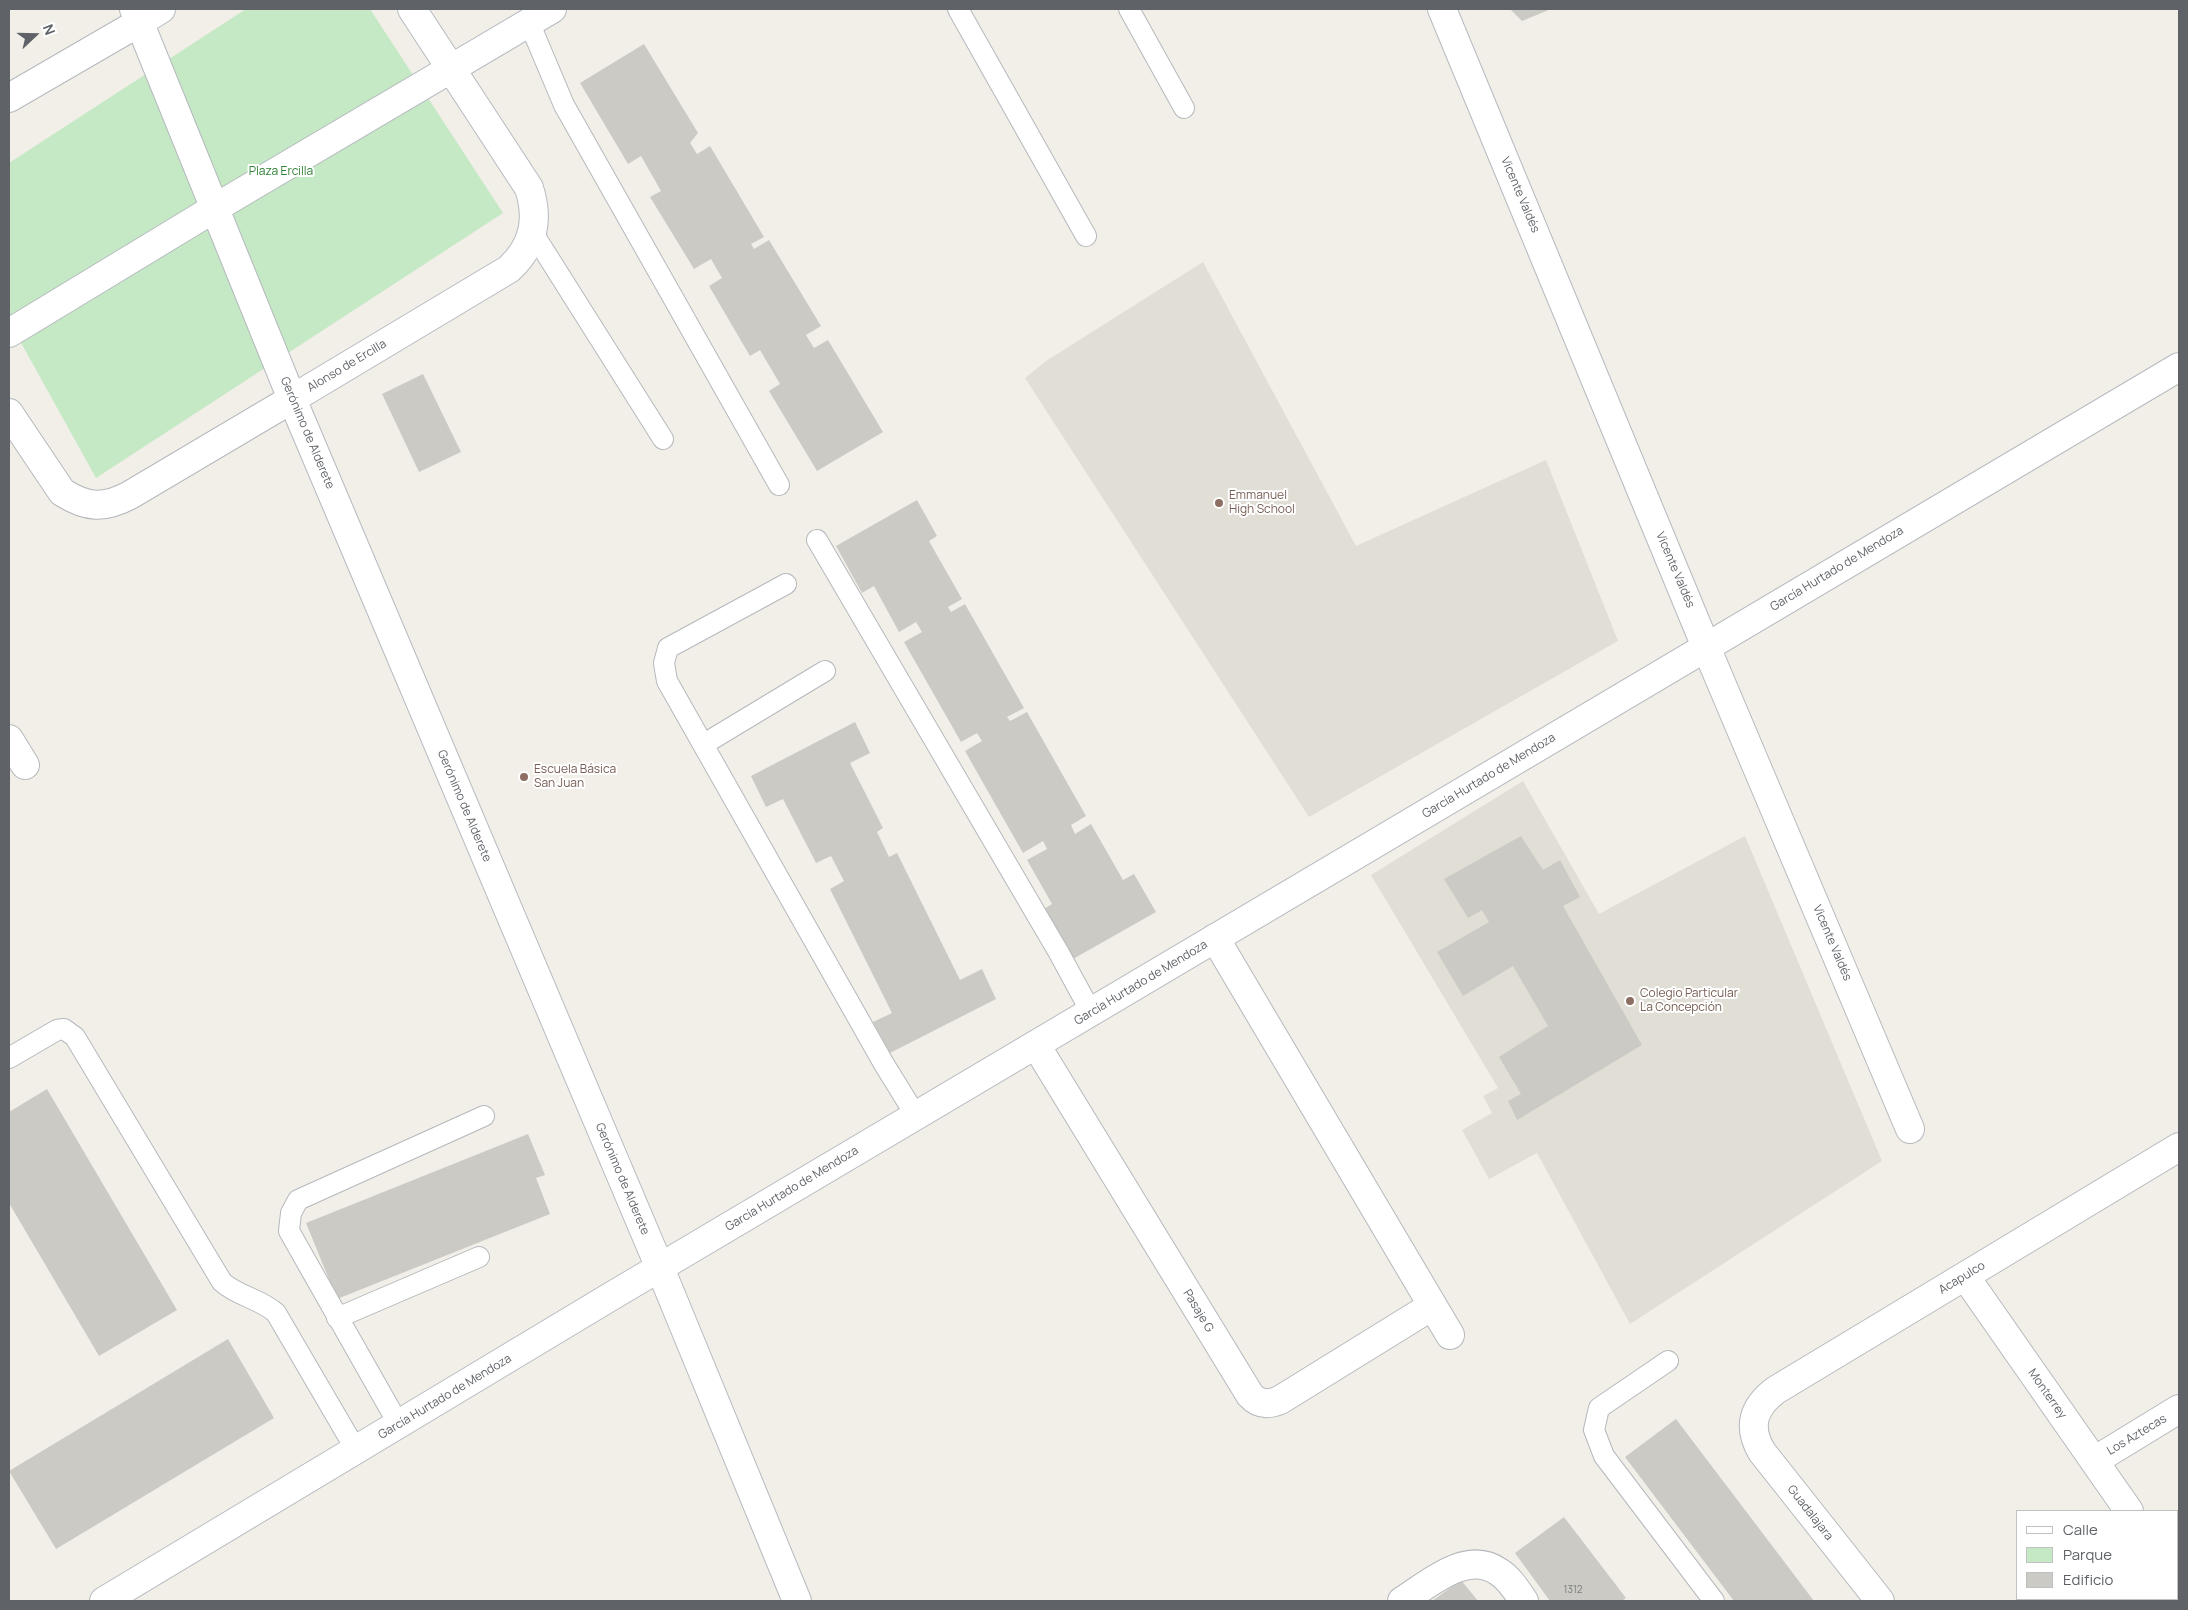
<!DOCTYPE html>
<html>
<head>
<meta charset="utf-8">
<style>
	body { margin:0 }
	#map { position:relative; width:2188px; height:1610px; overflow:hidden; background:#f1efe8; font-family:Manrope,sans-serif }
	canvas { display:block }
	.frame { position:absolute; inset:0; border:10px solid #5f6368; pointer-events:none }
	.legend { position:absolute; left:2016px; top:1510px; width:162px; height:90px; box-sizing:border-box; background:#fff; border:1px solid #bfc1c3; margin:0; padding:6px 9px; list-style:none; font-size:15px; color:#5f6368 }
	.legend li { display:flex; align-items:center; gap:10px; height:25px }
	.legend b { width:25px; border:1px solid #bfc1c3 }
	.north { position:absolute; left:10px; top:10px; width:50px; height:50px; -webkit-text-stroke:4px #fff; paint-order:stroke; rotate:69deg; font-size:14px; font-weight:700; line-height:20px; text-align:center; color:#5f6368 }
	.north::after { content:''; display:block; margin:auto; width:18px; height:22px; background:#5f6368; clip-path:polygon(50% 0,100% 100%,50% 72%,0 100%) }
</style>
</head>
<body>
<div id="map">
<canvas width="2188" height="1610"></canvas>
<div class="frame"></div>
<ul class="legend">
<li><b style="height:6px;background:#fff"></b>Calle</li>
<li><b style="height:14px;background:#c5e8c5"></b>Parque</li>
<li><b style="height:14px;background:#cccac5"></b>Edificio</li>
</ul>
<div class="north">N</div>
</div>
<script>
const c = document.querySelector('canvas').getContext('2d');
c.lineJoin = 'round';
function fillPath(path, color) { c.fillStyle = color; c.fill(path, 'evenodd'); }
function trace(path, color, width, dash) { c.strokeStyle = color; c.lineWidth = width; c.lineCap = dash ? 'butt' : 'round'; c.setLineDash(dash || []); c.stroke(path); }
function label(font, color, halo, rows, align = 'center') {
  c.font = font + ' Manrope,sans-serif'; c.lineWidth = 4; c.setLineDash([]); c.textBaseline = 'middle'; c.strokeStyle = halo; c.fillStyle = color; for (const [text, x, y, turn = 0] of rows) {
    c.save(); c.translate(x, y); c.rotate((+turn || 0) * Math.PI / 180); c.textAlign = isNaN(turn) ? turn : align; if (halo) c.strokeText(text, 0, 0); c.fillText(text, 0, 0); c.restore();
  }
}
fillPath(new Path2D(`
	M 1203,262 L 1356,546 L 1546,460 L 1618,641 L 1309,817 L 1025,378 L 1046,361 Z
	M 1523,781 L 1599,914 L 1745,836 L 1882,1161 L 1630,1324 L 1537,1153 L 1489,1179 L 1462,1130 L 1492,1113 L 1483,1096 L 1498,1088 L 1371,875 Z`), '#e1ded6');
fillPath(new Path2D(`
	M 246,9 L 370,9 L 503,213 L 96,478 L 9,321 L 9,163 Z`), '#c5e8c5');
fillPath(new Path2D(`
	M 1510,9 L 1551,9 L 1522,21 Z
	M 644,44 L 698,133 L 690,143 L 697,154 L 710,146 L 764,237 L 751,244 L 754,249 L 769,240 L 821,326 L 806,335 L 814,348 L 828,340 L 883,432 L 817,471 L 769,391 L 780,384 L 760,350 L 750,356 L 709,286 L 722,278 L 711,259 L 694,269 L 650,197 L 661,191 L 641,156 L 628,164 L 580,83 Z
	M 423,374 L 461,452 L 419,472 L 382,394 Z
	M 917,500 L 937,536 L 929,541 L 962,599 L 948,607 L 951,612 L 965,604 L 1024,708 L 1007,717 L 1010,721 L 1027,712 L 1086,816 L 1071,825 L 1075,834 L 1091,824 L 1123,880 L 1134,874 L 1156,912 L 1073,959 L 1044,909 L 1052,904 L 1027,860 L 1047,849 L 1043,841 L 1023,853 L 965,751 L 982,741 L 977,733 L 961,742 L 904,642 L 922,632 L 916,622 L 899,632 L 874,586 L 862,593 L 836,546 Z
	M 855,722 L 870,753 L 850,763 L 883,828 L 877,832 L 889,857 L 897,853 L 960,980 L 982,969 L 996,999 L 890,1053 L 873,1022 L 892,1013 L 830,889 L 844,881 L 831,856 L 816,863 L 783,799 L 766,807 L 751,776 Z
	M 1521,836 L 1543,870 L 1560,860 L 1580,897 L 1563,906 L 1642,1045 L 1517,1120 L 1508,1101 L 1521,1094 L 1499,1057 L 1548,1026 L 1513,966 L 1463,996 L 1437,952 L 1489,922 L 1482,910 L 1468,918 L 1444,879 Z
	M 47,1089 L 177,1310 L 99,1356 L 9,1203 L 9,1112 Z
	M 528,1134 L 545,1175 L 536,1178 L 550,1214 L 337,1299 L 306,1223 Z
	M 228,1339 L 274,1418 L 56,1549 L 9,1471 Z
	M 1676,1419 L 1814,1601 L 1734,1601 L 1625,1457 Z
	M 1564,1517 L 1626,1598 L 1622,1601 L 1550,1601 L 1515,1553 Z
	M 1461,1580 L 1478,1601 L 1432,1601 Z`), '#cccac5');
const lane = new Path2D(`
	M 958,9 L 1086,236
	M 1129,9 L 1184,108
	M 529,22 L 564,105 L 779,485
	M 533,233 L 663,439
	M 817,540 L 1059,953 L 1091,1012
	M 786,584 L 668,648 L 664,663 L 667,681 L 884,1064 L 916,1116
	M 704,744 L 825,671
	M 9,1058 L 57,1030 L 64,1029 L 75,1037 L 222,1282 C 239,1297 259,1298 276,1313 L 356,1450
	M 337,1318 L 479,1257
	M 1668,1361 L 1599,1408 L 1594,1430 L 1604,1456 L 1714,1601
	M 399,1425 L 289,1231 L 291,1213 L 298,1200 L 484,1116`);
const street = new Path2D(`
	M 9,98 L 140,22
	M 9,413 L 62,492 C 87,508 104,509 130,495 L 292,399
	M 1706,647 L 1910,1129
	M 9,739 L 25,765
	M 1215,938 L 1450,1335
	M 1036,1045 L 1250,1395 C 1259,1405 1268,1405 1280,1400 L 1432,1306
	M 1965,1276 L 2129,1511
	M 2094,1461 L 2179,1409
	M 2177,1580 L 2179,1584
	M 1402,1601 C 1429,1584 1467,1549 1499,1572 C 1510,1579 1517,1591 1524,1601
	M 1880,1601 L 1762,1452 C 1747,1427 1753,1407 1776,1390 L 2179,1147`);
const secondary = new Path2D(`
	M 134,9 L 292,399 L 660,1268 L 797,1601
	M 1442,9 L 1706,647
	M 140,22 L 161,9
	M 9,333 L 215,208 L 552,9
	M 292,399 L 509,269 C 534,246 539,219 529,188 L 412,9
	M 104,1601 L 615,1294 L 2179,367`);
trace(lane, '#b5b8bc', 22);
trace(street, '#b5b8bc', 30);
trace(secondary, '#b6babf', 30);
trace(lane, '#fff', 20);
trace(street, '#fff', 28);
trace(secondary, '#fff', 28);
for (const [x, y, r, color] of [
	[1219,503,5,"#8d6e63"],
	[524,777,5,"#8d6e63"],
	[1630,1001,5,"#8d6e63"]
]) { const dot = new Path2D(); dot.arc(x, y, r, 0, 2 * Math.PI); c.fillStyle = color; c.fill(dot); trace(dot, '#fff', 2); }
label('10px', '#7a7d7f', null, [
	["1312",1573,1590]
]);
label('12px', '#348238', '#fff', [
	["Plaza Ercilla",281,172]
]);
label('12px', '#5f6368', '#fff', [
	["Vicente Valdés",1520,195,67],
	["Alonso de Ercilla",347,366,-31],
	["Gerónimo de Alderete",307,433,67],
	["García Hurtado de Mendoza",1837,569,-31],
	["Vicente Valdés",1675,570,67],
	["García Hurtado de Mendoza",1489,776,-31],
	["Gerónimo de Alderete",464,806,67],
	["Vicente Valdés",1832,943,67],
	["García Hurtado de Mendoza",1141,983,-31],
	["Gerónimo de Alderete",622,1179,67],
	["García Hurtado de Mendoza",792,1189,-31],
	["Acapulco",1962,1278,-31],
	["Pasaje G",1198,1311,59],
	["Monterrey",2047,1394,55],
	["García Hurtado de Mendoza",445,1397,-31],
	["Los Aztecas",2137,1435,-31],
	["Guadalajara",1810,1513,52]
]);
label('12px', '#785e54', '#fff', [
	["Emmanuel",1229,496],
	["High School",1229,510],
	["Escuela Básica",534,770],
	["San Juan",534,784],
	["Colegio Particular",1640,994],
	["La Concepción",1640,1008]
], 'left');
</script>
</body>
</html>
